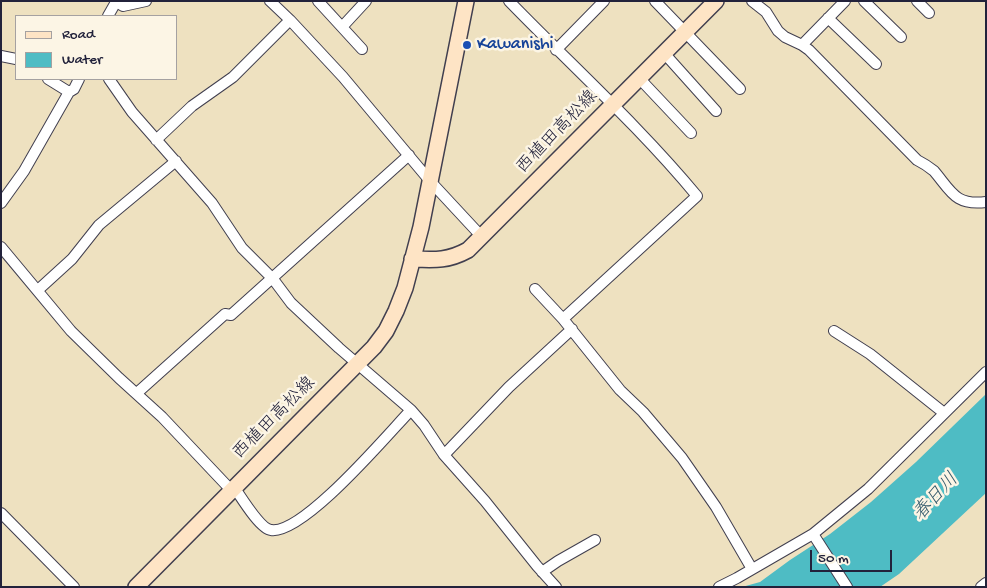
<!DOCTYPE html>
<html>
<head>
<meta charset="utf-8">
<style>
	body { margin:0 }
	#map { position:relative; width:987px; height:588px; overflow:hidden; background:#eee1c0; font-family:"Gochi Hand",sans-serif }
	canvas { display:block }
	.frame { position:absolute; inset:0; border:2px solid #22223b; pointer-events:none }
	.legend { position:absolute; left:15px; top:15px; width:162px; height:65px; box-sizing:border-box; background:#fcf5e5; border:1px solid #a5a1a1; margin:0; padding:6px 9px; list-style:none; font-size:15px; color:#22223b }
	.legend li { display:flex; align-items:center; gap:10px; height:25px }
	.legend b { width:25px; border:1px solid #a5a1a1 }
	.scale { position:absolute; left:810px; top:550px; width:82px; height:22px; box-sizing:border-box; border:2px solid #22223b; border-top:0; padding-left:6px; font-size:15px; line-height:18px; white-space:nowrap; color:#22223b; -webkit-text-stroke:4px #fcf5e5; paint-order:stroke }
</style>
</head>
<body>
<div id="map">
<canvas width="987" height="588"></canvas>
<div class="frame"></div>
<ul class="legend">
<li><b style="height:6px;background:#fee4c5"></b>Road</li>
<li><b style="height:14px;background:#4ebcc4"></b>Water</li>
</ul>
<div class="scale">50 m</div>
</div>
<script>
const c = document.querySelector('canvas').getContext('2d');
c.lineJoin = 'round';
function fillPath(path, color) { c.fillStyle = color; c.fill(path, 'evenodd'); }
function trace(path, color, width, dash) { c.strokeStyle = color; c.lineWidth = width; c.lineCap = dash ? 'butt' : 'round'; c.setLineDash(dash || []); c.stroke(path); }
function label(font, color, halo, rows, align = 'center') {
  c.font = font + ' "Gochi Hand","Klee One",sans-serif'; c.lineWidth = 5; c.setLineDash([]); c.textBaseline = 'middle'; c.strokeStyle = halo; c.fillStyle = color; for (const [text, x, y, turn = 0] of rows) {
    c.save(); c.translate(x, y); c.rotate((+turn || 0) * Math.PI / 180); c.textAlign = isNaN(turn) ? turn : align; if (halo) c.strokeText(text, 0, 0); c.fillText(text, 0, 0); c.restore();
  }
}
fillPath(new Path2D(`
	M 986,394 L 986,493 L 899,574 L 880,587 L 742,587 L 760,582 L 790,560 L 830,534 L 871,502 L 916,462 Z`), '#4ebcc4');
const minor = new Path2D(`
	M 115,1 L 123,6 L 146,1
	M 270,1 L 290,20 L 343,77 L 430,181 L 482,237
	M 318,1 L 362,49
	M 509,1 C 572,66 639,126 697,196 L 563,319
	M 655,1 L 740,89
	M 752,1 L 766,12 L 778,31 L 785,37 L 802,45 L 809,50 L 917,160 C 923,163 929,167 934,171 C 951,191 955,206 986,202
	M 864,1 L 901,37
	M 917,1 L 929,13
	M 108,16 L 116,2
	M 828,18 L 876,64
	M 342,27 L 366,1
	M 802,45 L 845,1
	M 556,50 L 604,1
	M 664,53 L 716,111
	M 1,56 L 16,59
	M 639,78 L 691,133
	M 48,79 L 69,92
	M 109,79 L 132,112 L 212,203 L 242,248 L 273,279 L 291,303 L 339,348 L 411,410 C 387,435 303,535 271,530 C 260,529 241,497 234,487
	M 156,140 L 192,106 L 233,77 L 290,20
	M 1,203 L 24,171 L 69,92 L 74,89 L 79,79
	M 1,247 L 71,331 L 119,378 L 162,417 L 231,490
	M 535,289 L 563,319 L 620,390 L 643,412 L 682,458 L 716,507 L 752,569
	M 38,290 L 72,259 L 99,225 L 176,161
	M 834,331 L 870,354 L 944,413
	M 137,393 L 225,314 L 231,315 L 409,155
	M 411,410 L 424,425 L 444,455 L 485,501 L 537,566 L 556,587
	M 444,455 L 509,387 L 572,329
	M 1,513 L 74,587
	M 813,534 L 847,587
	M 542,572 L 558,561 L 595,540
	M 719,587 L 737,578 L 813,534 L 868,489 L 986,372
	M 981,587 L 986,583`);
const secondary = new Path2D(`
	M 412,259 C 435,260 448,261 468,250 L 716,1
	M 136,587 L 374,347 L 386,331 L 396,311 L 405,288 L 421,227 L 466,1`);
trace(minor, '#413f4f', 12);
trace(secondary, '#413f4f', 18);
trace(minor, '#fff', 10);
trace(secondary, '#fee4c5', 15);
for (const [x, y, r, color] of [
	[467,45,5,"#1a4fb4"]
]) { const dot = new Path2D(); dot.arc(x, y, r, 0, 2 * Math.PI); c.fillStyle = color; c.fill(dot); trace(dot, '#fcf5e5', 2); }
label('18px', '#164399', '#fcf5e5', [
	["Kawanishi",477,45]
], 'left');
label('18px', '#22223b', '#fcf5e5', [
	["西植田高松線",558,133,-46],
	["西植田高松線",275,419,-45]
]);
label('italic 19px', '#31586b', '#fcf5e5', [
	["春日川",937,498,-47]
]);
</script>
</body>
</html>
